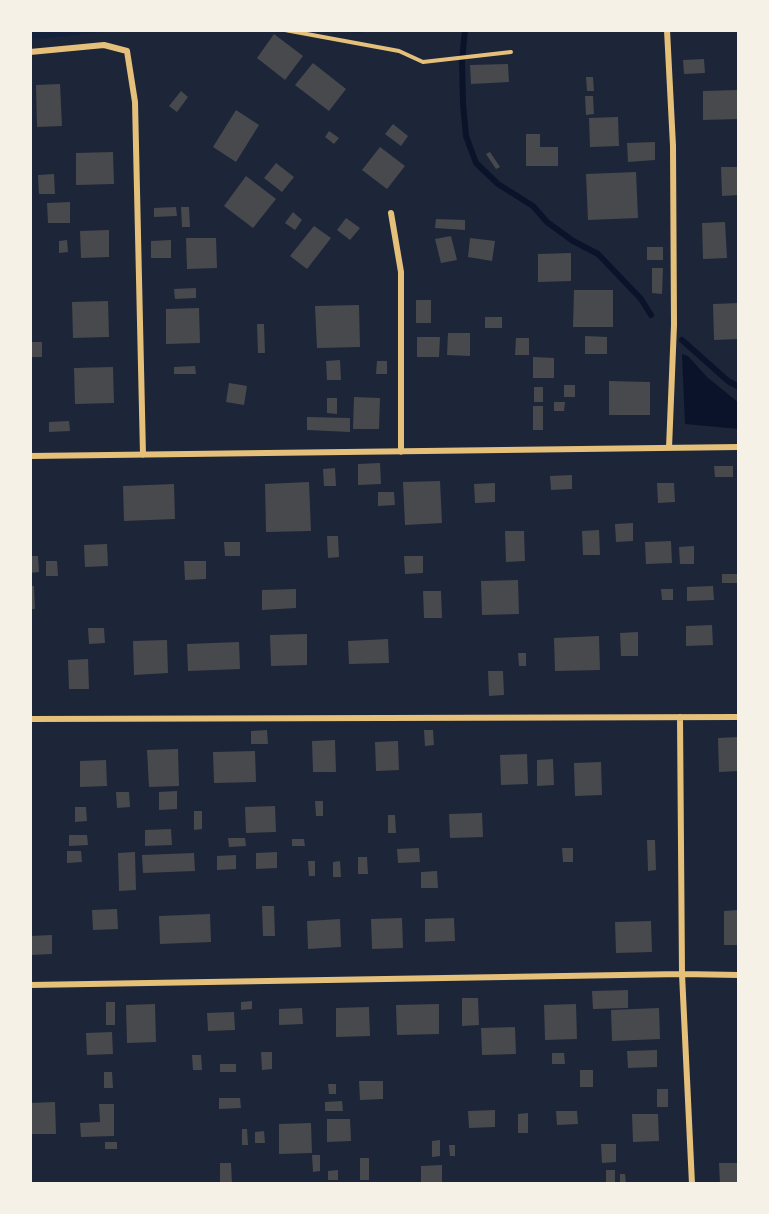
<!DOCTYPE html>
<html>
<head>
<meta charset="utf-8">
<style>
	body { margin:0 }
	#map { position:relative; width:769px; height:1214px; overflow:hidden; background:#14213d; font-family:"Source Sans 3",sans-serif }
	canvas { display:block }
	.frame { position:absolute; inset:0; border:32px solid #f6f1e7; pointer-events:none }
</style>
</head>
<body>
<div id="map">
<canvas width="769" height="1214"></canvas>
<div class="frame"></div>
</div>
<script>
const c = document.querySelector('canvas').getContext('2d');
c.lineJoin = 'round';
function fillPath(path, color) { c.fillStyle = color; c.fill(path, 'evenodd'); }
function trace(path, color, width, dash) { c.strokeStyle = color; c.lineWidth = width; c.lineCap = dash ? 'butt' : 'round'; c.setLineDash(dash || []); c.stroke(path); }
fillPath(new Path2D(`
	M 120,30 L 333,30 L 364,34 L 358,30 L 739,30 L 739,1184 L 30,1184 L 30,40 Z`), '#1d2539');
fillPath(new Path2D(`
	M 682,354 L 688,356 L 707,377 L 739,403 L 739,429 L 685,424 Z`), '#0b132b');
trace(new Path2D(`
	M 465,30 L 462,60 L 463,103 L 466,136 L 476,163 L 498,184 L 533,206 L 547,222 L 573,241 L 598,254 L 641,299 L 651,315
	M 682,340 L 728,381 L 739,387`), '#0b132b', 6);
fillPath(new Path2D(`
	M 274,34 L 303,56 L 285,80 L 257,58 Z
	M 704,59 L 705,73 L 684,74 L 683,60 Z
	M 313,63 L 346,89 L 329,111 L 295,85 Z
	M 508,64 L 509,82 L 471,84 L 470,65 Z
	M 586,77 L 593,77 L 594,91 L 587,91 Z
	M 60,84 L 62,126 L 37,127 L 36,85 Z
	M 738,90 L 739,119 L 703,120 L 703,91 Z
	M 181,91 L 188,97 L 177,112 L 169,106 Z
	M 585,96 L 593,96 L 594,114 L 586,115 Z
	M 236,110 L 259,125 L 236,162 L 213,147 Z
	M 618,117 L 619,146 L 590,147 L 589,118 Z
	M 393,124 L 408,136 L 401,146 L 385,134 Z
	M 329,131 L 339,138 L 334,144 L 325,137 Z
	M 526,134 L 540,134 L 540,147 L 558,147 L 558,166 L 526,166 Z
	M 655,142 L 655,160 L 628,162 L 627,143 Z
	M 380,147 L 405,166 L 387,189 L 362,170 Z
	M 113,152 L 114,184 L 76,185 L 76,153 Z
	M 490,152 L 500,167 L 496,169 L 486,154 Z
	M 276,163 L 294,177 L 282,192 L 264,178 Z
	M 721,167 L 739,167 L 739,195 L 722,196 Z
	M 636,172 L 638,218 L 588,220 L 586,174 Z
	M 54,174 L 55,194 L 39,194 L 38,175 Z
	M 246,176 L 276,199 L 253,228 L 224,206 Z
	M 70,202 L 70,223 L 48,223 L 47,203 Z
	M 176,207 L 177,216 L 154,217 L 154,208 Z
	M 181,207 L 189,207 L 190,227 L 182,227 Z
	M 293,212 L 302,220 L 295,230 L 285,223 Z
	M 346,218 L 360,228 L 350,240 L 337,230 Z
	M 436,219 L 465,220 L 465,230 L 435,228 Z
	M 725,222 L 727,258 L 703,259 L 702,223 Z
	M 314,226 L 331,238 L 307,269 L 290,256 Z
	M 109,230 L 109,257 L 81,258 L 80,231 Z
	M 451,236 L 457,260 L 441,263 L 435,239 Z
	M 186,238 L 216,238 L 217,268 L 187,269 Z
	M 470,238 L 495,241 L 492,261 L 468,257 Z
	M 67,240 L 68,252 L 59,253 L 59,241 Z
	M 171,240 L 171,258 L 151,258 L 151,241 Z
	M 647,247 L 663,247 L 663,260 L 647,260 Z
	M 571,253 L 571,281 L 538,282 L 538,254 Z
	M 652,268 L 663,268 L 662,294 L 652,293 Z
	M 196,288 L 196,298 L 175,299 L 174,289 Z
	M 574,290 L 613,290 L 613,327 L 573,327 Z
	M 416,300 L 431,300 L 431,323 L 416,323 Z
	M 108,301 L 109,337 L 73,338 L 72,302 Z
	M 739,303 L 739,339 L 714,340 L 713,304 Z
	M 359,305 L 360,347 L 317,348 L 315,306 Z
	M 199,308 L 200,343 L 166,344 L 166,309 Z
	M 485,317 L 502,317 L 502,328 L 485,328 Z
	M 257,324 L 264,324 L 265,353 L 258,353 Z
	M 448,333 L 470,333 L 470,356 L 447,355 Z
	M 585,336 L 607,337 L 607,354 L 585,354 Z
	M 417,337 L 440,337 L 439,357 L 417,357 Z
	M 516,338 L 529,338 L 529,355 L 515,355 Z
	M 30,342 L 42,342 L 42,357 L 30,357 Z
	M 533,357 L 554,358 L 554,378 L 533,378 Z
	M 340,360 L 341,380 L 327,380 L 326,361 Z
	M 377,361 L 387,361 L 387,374 L 376,374 Z
	M 195,366 L 196,374 L 174,374 L 174,367 Z
	M 113,367 L 114,403 L 75,404 L 74,368 Z
	M 609,381 L 650,382 L 650,415 L 609,415 Z
	M 229,383 L 247,386 L 244,405 L 226,402 Z
	M 564,385 L 575,385 L 575,397 L 564,397 Z
	M 534,387 L 543,387 L 543,402 L 534,402 Z
	M 354,397 L 380,398 L 379,429 L 353,429 Z
	M 327,398 L 337,398 L 337,414 L 327,413 Z
	M 554,402 L 565,402 L 564,411 L 554,411 Z
	M 533,406 L 543,406 L 543,430 L 533,430 Z
	M 307,417 L 350,418 L 350,432 L 307,430 Z
	M 69,421 L 70,431 L 49,432 L 49,422 Z
	M 380,463 L 381,484 L 358,485 L 358,464 Z
	M 714,466 L 733,466 L 733,477 L 715,477 Z
	M 335,468 L 336,486 L 324,486 L 323,469 Z
	M 572,475 L 572,489 L 551,490 L 550,476 Z
	M 440,481 L 442,523 L 405,525 L 403,482 Z
	M 309,482 L 311,531 L 266,532 L 265,484 Z
	M 495,483 L 495,502 L 475,503 L 474,484 Z
	M 657,483 L 674,483 L 675,502 L 658,503 Z
	M 174,484 L 175,519 L 124,521 L 123,486 Z
	M 378,492 L 394,492 L 395,505 L 378,506 Z
	M 633,523 L 633,541 L 616,542 L 615,524 Z
	M 599,530 L 600,555 L 583,555 L 582,531 Z
	M 505,531 L 524,531 L 525,561 L 506,562 Z
	M 327,536 L 338,536 L 339,557 L 328,558 Z
	M 671,541 L 672,563 L 646,564 L 645,542 Z
	M 224,542 L 240,542 L 240,556 L 225,556 Z
	M 107,544 L 108,566 L 85,567 L 84,545 Z
	M 694,546 L 694,564 L 680,564 L 679,547 Z
	M 30,556 L 38,556 L 39,572 L 30,573 Z
	M 404,556 L 423,556 L 423,573 L 405,574 Z
	M 46,561 L 57,561 L 58,576 L 46,576 Z
	M 184,561 L 206,561 L 206,579 L 185,580 Z
	M 722,574 L 739,574 L 739,583 L 722,583 Z
	M 518,580 L 519,614 L 482,615 L 481,581 Z
	M 30,586 L 34,586 L 35,609 L 30,609 Z
	M 713,586 L 714,600 L 687,601 L 687,587 Z
	M 296,589 L 296,608 L 262,610 L 262,590 Z
	M 661,589 L 673,589 L 673,600 L 662,600 Z
	M 423,591 L 441,591 L 442,618 L 424,618 Z
	M 712,625 L 713,645 L 686,646 L 686,626 Z
	M 88,628 L 104,628 L 105,643 L 89,644 Z
	M 638,632 L 638,656 L 621,656 L 620,633 Z
	M 307,634 L 307,665 L 271,666 L 270,635 Z
	M 599,636 L 600,670 L 555,671 L 554,638 Z
	M 388,639 L 389,663 L 349,664 L 348,641 Z
	M 167,640 L 168,673 L 134,675 L 133,641 Z
	M 239,642 L 240,669 L 188,671 L 187,644 Z
	M 518,653 L 526,653 L 526,666 L 519,666 Z
	M 88,659 L 89,689 L 69,689 L 68,660 Z
	M 488,671 L 503,671 L 504,695 L 489,696 Z
	M 267,730 L 268,744 L 251,744 L 251,731 Z
	M 424,730 L 433,730 L 434,745 L 425,746 Z
	M 739,737 L 739,771 L 719,772 L 718,738 Z
	M 335,740 L 336,772 L 313,772 L 312,741 Z
	M 398,741 L 399,770 L 376,771 L 375,742 Z
	M 178,749 L 179,786 L 149,787 L 147,750 Z
	M 255,751 L 256,782 L 214,783 L 213,752 Z
	M 527,754 L 528,784 L 501,785 L 500,755 Z
	M 553,759 L 554,785 L 537,786 L 537,760 Z
	M 106,760 L 107,786 L 80,787 L 80,761 Z
	M 601,762 L 602,795 L 575,796 L 574,763 Z
	M 177,791 L 177,809 L 159,810 L 159,792 Z
	M 116,792 L 129,792 L 130,807 L 117,808 Z
	M 315,801 L 323,801 L 323,816 L 316,816 Z
	M 275,806 L 276,832 L 246,833 L 245,807 Z
	M 75,807 L 86,807 L 87,821 L 75,822 Z
	M 194,811 L 202,811 L 202,829 L 194,830 Z
	M 482,813 L 483,837 L 450,838 L 449,814 Z
	M 388,815 L 395,815 L 396,833 L 388,833 Z
	M 171,829 L 172,845 L 145,846 L 145,830 Z
	M 69,835 L 87,835 L 88,845 L 69,846 Z
	M 228,838 L 245,838 L 246,846 L 229,847 Z
	M 292,839 L 304,839 L 305,846 L 292,846 Z
	M 647,840 L 655,840 L 656,870 L 648,871 Z
	M 419,848 L 420,862 L 398,863 L 397,849 Z
	M 562,848 L 573,848 L 573,862 L 563,862 Z
	M 67,851 L 81,851 L 82,862 L 67,863 Z
	M 135,852 L 136,890 L 119,891 L 118,853 Z
	M 277,852 L 277,868 L 256,869 L 256,853 Z
	M 194,853 L 195,871 L 143,873 L 142,855 Z
	M 236,855 L 236,869 L 217,870 L 217,856 Z
	M 358,857 L 367,857 L 368,874 L 358,874 Z
	M 308,861 L 315,861 L 315,876 L 309,876 Z
	M 340,861 L 341,877 L 333,877 L 333,862 Z
	M 437,871 L 438,888 L 421,888 L 421,872 Z
	M 262,906 L 274,906 L 275,936 L 263,936 Z
	M 117,909 L 118,929 L 93,930 L 92,910 Z
	M 739,910 L 739,945 L 724,945 L 724,911 Z
	M 210,914 L 211,942 L 160,944 L 159,916 Z
	M 402,918 L 403,948 L 372,949 L 371,919 Z
	M 454,918 L 455,941 L 425,942 L 425,919 Z
	M 340,919 L 341,947 L 308,949 L 307,921 Z
	M 651,921 L 652,952 L 616,953 L 615,922 Z
	M 52,935 L 52,954 L 30,955 L 30,936 Z
	M 628,990 L 628,1008 L 593,1009 L 592,991 Z
	M 462,998 L 478,998 L 479,1025 L 462,1026 Z
	M 252,1001 L 252,1009 L 241,1010 L 241,1002 Z
	M 106,1002 L 115,1002 L 115,1025 L 106,1025 Z
	M 155,1004 L 156,1042 L 127,1043 L 126,1005 Z
	M 439,1004 L 439,1034 L 397,1035 L 396,1005 Z
	M 576,1004 L 577,1039 L 545,1040 L 544,1005 Z
	M 369,1007 L 370,1036 L 336,1037 L 336,1008 Z
	M 302,1008 L 303,1024 L 279,1025 L 279,1009 Z
	M 659,1008 L 660,1039 L 612,1041 L 611,1010 Z
	M 234,1012 L 235,1030 L 208,1031 L 207,1013 Z
	M 515,1027 L 516,1054 L 482,1055 L 481,1028 Z
	M 112,1032 L 113,1054 L 87,1055 L 86,1033 Z
	M 657,1050 L 657,1067 L 628,1068 L 627,1051 Z
	M 261,1052 L 272,1052 L 272,1069 L 262,1070 Z
	M 552,1053 L 564,1053 L 565,1064 L 552,1064 Z
	M 192,1055 L 201,1055 L 202,1070 L 193,1070 Z
	M 220,1064 L 236,1064 L 236,1072 L 220,1072 Z
	M 580,1070 L 593,1070 L 593,1087 L 580,1087 Z
	M 104,1072 L 112,1072 L 113,1088 L 104,1088 Z
	M 359,1081 L 383,1081 L 383,1099 L 360,1100 Z
	M 328,1084 L 336,1084 L 336,1094 L 329,1094 Z
	M 657,1089 L 668,1089 L 668,1107 L 657,1107 Z
	M 219,1098 L 240,1098 L 241,1108 L 219,1109 Z
	M 342,1101 L 343,1111 L 325,1111 L 325,1102 Z
	M 55,1102 L 56,1134 L 30,1134 L 30,1103 Z
	M 99,1104 L 114,1104 L 114,1136 L 81,1137 L 80,1123 L 100,1122 Z
	M 495,1110 L 495,1127 L 469,1128 L 468,1111 Z
	M 556,1111 L 577,1111 L 578,1124 L 557,1125 Z
	M 528,1113 L 528,1133 L 518,1133 L 518,1114 Z
	M 632,1114 L 658,1114 L 659,1141 L 633,1142 Z
	M 327,1119 L 350,1119 L 351,1141 L 327,1142 Z
	M 311,1123 L 312,1153 L 279,1154 L 279,1124 Z
	M 242,1129 L 247,1129 L 248,1145 L 242,1145 Z
	M 264,1131 L 265,1143 L 255,1143 L 255,1132 Z
	M 440,1140 L 440,1156 L 432,1157 L 432,1141 Z
	M 105,1142 L 117,1142 L 117,1149 L 105,1149 Z
	M 601,1144 L 616,1144 L 616,1162 L 602,1163 Z
	M 449,1145 L 455,1145 L 455,1156 L 450,1156 Z
	M 312,1155 L 320,1155 L 320,1171 L 313,1172 Z
	M 360,1158 L 369,1158 L 369,1180 L 360,1180 Z
	M 220,1163 L 231,1163 L 232,1184 L 220,1184 Z
	M 719,1163 L 739,1163 L 739,1184 L 720,1184 Z
	M 442,1165 L 442,1184 L 421,1184 L 421,1166 Z
	M 338,1170 L 338,1180 L 328,1180 L 328,1171 Z
	M 606,1170 L 615,1170 L 615,1184 L 606,1184 Z
	M 620,1174 L 625,1174 L 626,1184 L 620,1184 Z`), '#48494c');
trace(new Path2D(`
	M 285,30 L 399,51 L 423,62 L 511,52`), '#e5c07b', 4);
trace(new Path2D(`
	M 667,30 L 673,146 L 674,325 L 669,448
	M 30,52 L 104,45 L 127,51 L 135,102 L 143,455
	M 391,213 L 401,272 L 401,452
	M 30,456 L 739,447
	M 680,717 L 682,974 L 692,1184
	M 30,719 L 739,717
	M 30,985 L 682,974 L 739,975`), '#e5c07b', 6);
</script>
</body>
</html>
